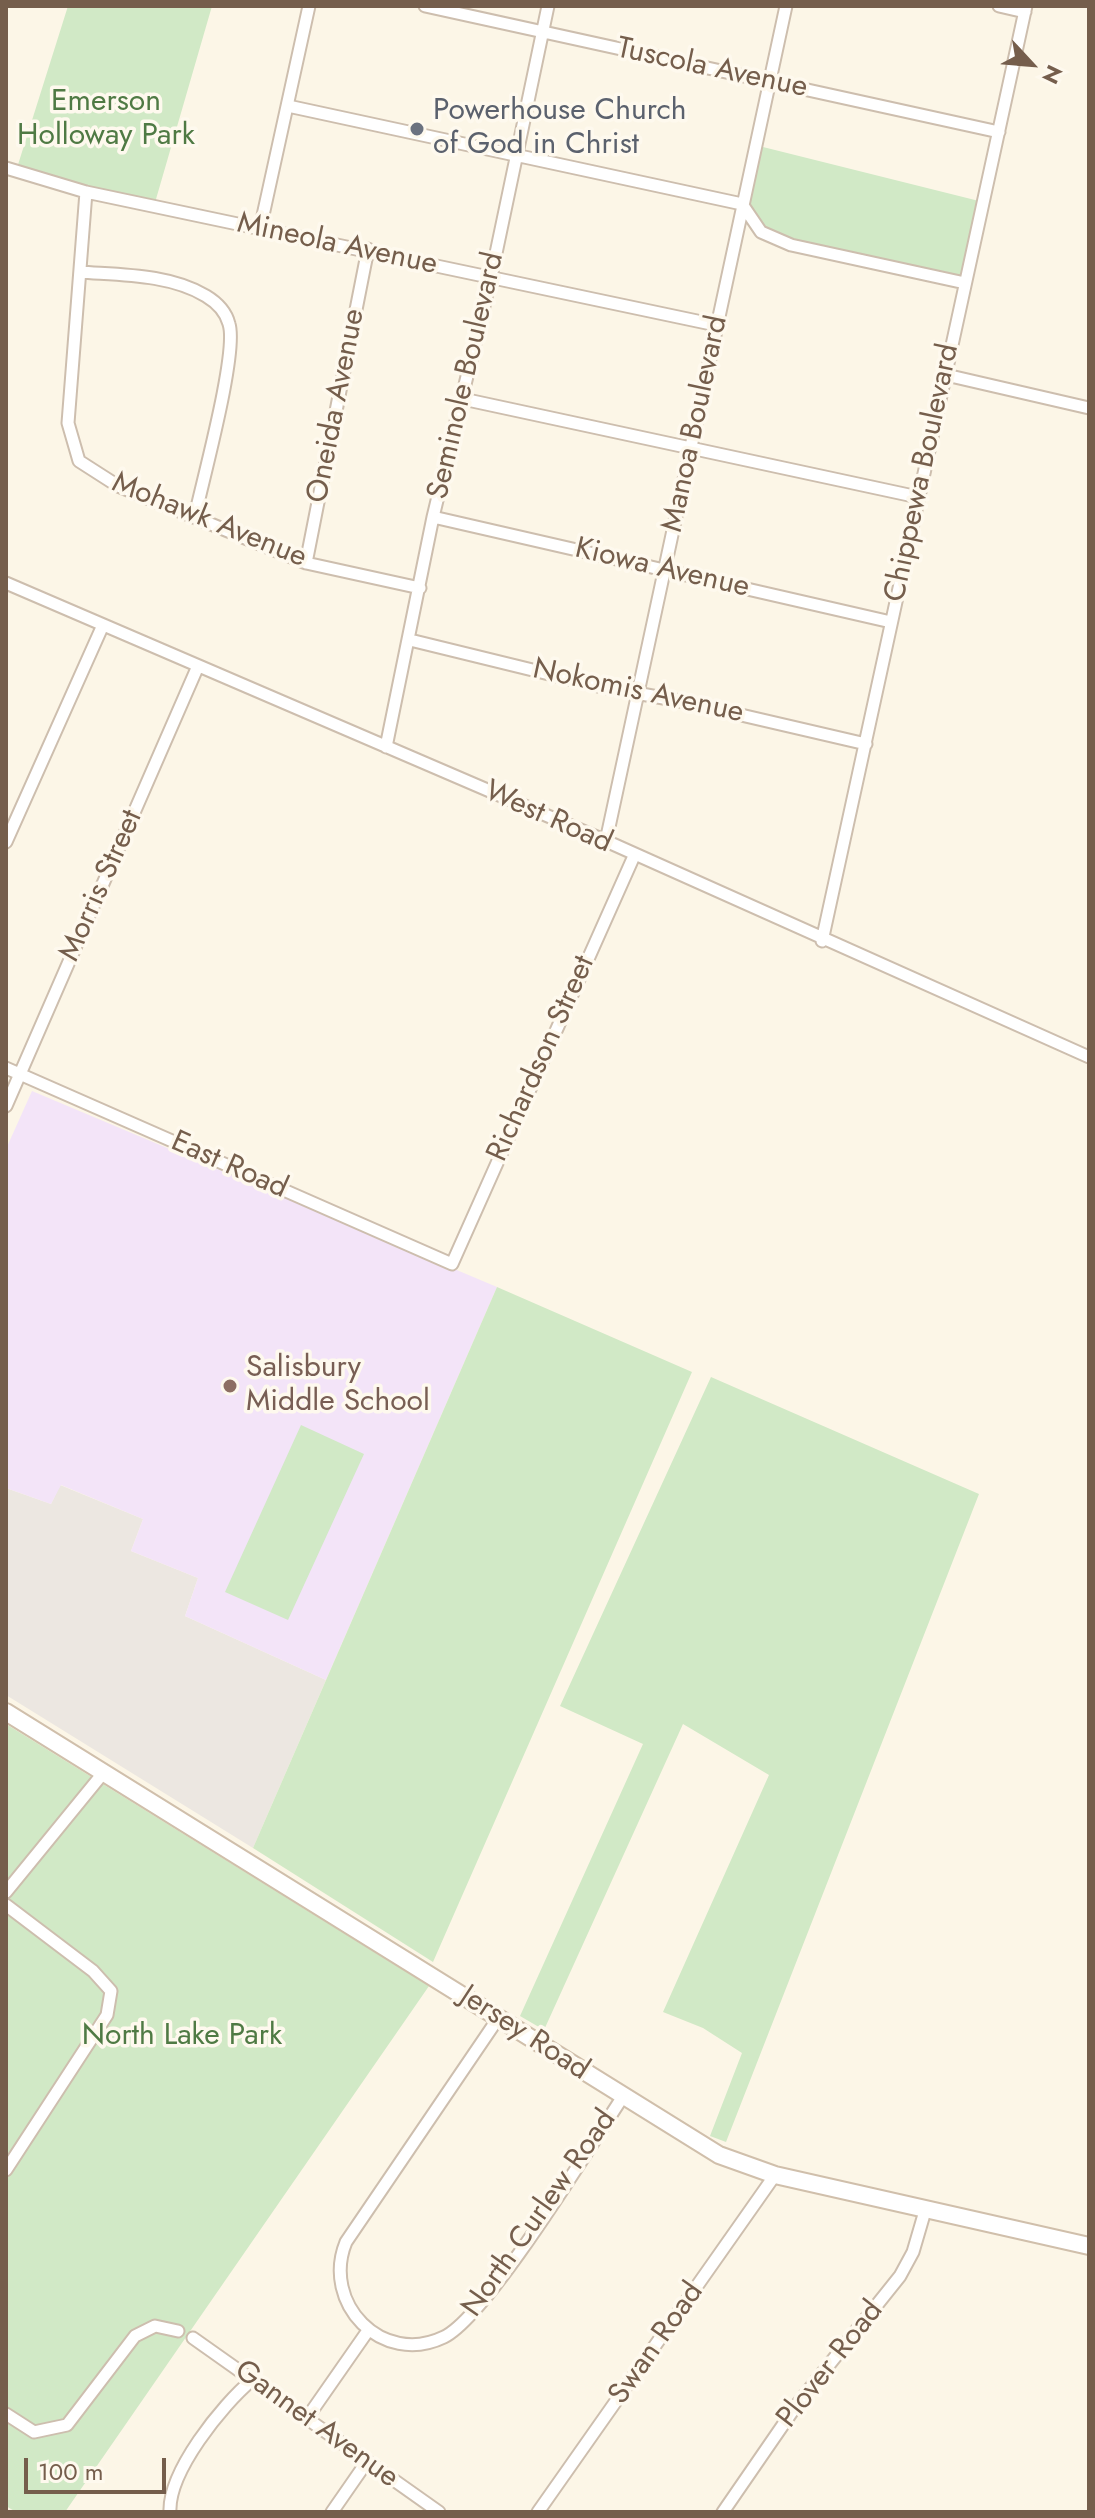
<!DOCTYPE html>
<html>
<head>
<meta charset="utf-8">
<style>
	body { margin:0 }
	#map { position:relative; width:1095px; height:2518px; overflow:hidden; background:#fcf6e7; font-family:Jost,sans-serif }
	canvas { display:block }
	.frame { position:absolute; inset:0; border:8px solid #755e4c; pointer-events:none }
	.north { position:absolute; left:991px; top:24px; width:80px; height:80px; -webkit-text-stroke:6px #fef9ee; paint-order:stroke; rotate:116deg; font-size:22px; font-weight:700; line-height:32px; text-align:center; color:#755e4c }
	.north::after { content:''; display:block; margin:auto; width:28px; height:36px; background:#755e4c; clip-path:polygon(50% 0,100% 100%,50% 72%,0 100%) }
	.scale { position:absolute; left:24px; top:2458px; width:142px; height:36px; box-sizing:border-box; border:4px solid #755e4c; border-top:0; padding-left:10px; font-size:24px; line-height:28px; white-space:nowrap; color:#755e4c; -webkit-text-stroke:6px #fef9ee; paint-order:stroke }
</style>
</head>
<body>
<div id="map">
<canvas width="1095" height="2518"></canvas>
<div class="frame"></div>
<div class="north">N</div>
<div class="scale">100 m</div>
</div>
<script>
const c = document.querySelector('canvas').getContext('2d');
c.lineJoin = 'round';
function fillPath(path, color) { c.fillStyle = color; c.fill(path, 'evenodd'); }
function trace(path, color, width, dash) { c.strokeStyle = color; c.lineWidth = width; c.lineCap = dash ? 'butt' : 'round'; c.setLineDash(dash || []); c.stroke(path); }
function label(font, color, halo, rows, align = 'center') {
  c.font = font + ' Jost,sans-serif'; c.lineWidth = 7; c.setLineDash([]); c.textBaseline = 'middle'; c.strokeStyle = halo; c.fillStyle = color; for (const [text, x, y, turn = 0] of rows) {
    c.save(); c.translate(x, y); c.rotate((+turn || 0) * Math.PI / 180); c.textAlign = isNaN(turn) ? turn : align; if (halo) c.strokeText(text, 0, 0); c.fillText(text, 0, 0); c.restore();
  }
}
fillPath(new Path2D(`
	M 60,1485 L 143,1519 L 131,1551 L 198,1578 L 185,1616 L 326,1680 L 253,1848 L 6,1695 L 6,1488 L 51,1504 Z`), '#ece7e1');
fillPath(new Path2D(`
	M 32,1091 L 497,1287 L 326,1680 L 185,1616 L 198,1578 L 131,1551 L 143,1519 L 61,1485 L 51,1504 L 6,1488 L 6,1149 Z`), '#f3e4f8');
fillPath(new Path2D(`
	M 68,6 L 212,6 L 154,206 L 16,171 Z
	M 755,145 L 983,202 L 965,283 L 775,239 L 742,204 Z
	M 497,1287 L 692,1372 L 433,1962 L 253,1848 Z
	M 711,1377 L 979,1494 L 726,2142 L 710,2136 L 742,2053 L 703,2028 L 663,2012 L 769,1775 L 683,1724 L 544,2030 L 520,2016 L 643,1744 L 560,1706 Z
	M 301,1425 L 364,1454 L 288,1620 L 225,1592 Z
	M 6,1724 L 429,1986 L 65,2512 L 16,2512 L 6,2506 Z`), '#d1e9c6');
const street = new Path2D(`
	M 425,6 L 999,132
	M 999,6 L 1025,12
	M 288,106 L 742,204 L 761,232 L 791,245 L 965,283
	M 6,168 L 86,192 L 716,325
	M 86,192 L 68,423 L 79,461 L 118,486 L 306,563 L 420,588
	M 260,229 L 309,6
	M 80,272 C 120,275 170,274 206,296 C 216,302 226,312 229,324 C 238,352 203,479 195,516
	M 946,375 L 1089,408
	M 463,399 L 918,497
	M 433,517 L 891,622
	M 306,563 L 368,249
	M 6,583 L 606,841 L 1089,1057
	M 410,640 L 598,686 L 685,702 L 866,744
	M 386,747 L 433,517 L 491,277 L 548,6
	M 606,841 L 786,6
	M 6,842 L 103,625
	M 822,941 L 1026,6
	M 6,1068 L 452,1264 L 634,856
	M 6,1106 L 198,666
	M 6,1892 L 104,1772
	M 6,1905 L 93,1971 L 111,1991 L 107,2015 L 6,2170
	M 499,2017 L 346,2242 C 321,2303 382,2367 444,2337 C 487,2316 590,2146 622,2098
	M 193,2338 L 439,2512
	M 6,2414 L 34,2432 L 67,2425 L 135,2336 L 155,2326 L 178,2331
	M 307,2418 L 367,2332
	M 170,2512 C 168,2472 222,2405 252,2380
	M 332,2512 L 366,2463
	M 538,2512 L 775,2175
	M 723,2512 L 796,2406 L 900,2276 L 913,2252 L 925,2211`);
const secondary = new Path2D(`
	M 6,1712 L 719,2155 L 775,2175 L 1089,2246`);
trace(street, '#cdbeae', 15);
trace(secondary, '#d0bfab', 20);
trace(street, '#fff', 11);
trace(secondary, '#fff', 16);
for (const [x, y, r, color] of [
	[417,129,8,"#6b7280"],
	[230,1386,8,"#8d6e63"]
]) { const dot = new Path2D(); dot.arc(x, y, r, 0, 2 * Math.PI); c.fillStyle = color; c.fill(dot); trace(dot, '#fef9ee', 3); }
label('30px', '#755e4c', '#fef9ee', [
	["Tuscola Avenue",712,69,12],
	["Mineola Avenue",337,245,12],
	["Seminole Boulevard",467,376,-77],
	["Oneida Avenue",337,406,-79],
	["Manoa Boulevard",696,424,-78],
	["Chippewa Boulevard",923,473,-78],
	["Mohawk Avenue",209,521,22],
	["Kiowa Avenue",662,569,13],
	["Nokomis Avenue",638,692,12],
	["West Road",548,818,24],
	["Morris Street",102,886,-66],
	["Richardson Street",542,1059,-66],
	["East Road",229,1166,24],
	["Jersey Road",524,2034,33],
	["North Curlew Road",540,2214,-55],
	["Swan Road",657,2344,-55],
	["Plover Road",831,2365,-52],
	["Gannet Avenue",316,2425,36]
]);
label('30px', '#4f7a44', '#fef9ee', [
	["Emerson",106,103],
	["Holloway Park",106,137],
	["North Lake Park",182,2037]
]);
label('30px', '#5b616d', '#fef9ee', [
	["Powerhouse Church",433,112],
	["of God in Christ",433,146]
], 'left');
label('30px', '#785e54', '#fef9ee', [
	["Salisbury",246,1369],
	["Middle School",246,1403]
], 'left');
</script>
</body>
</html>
